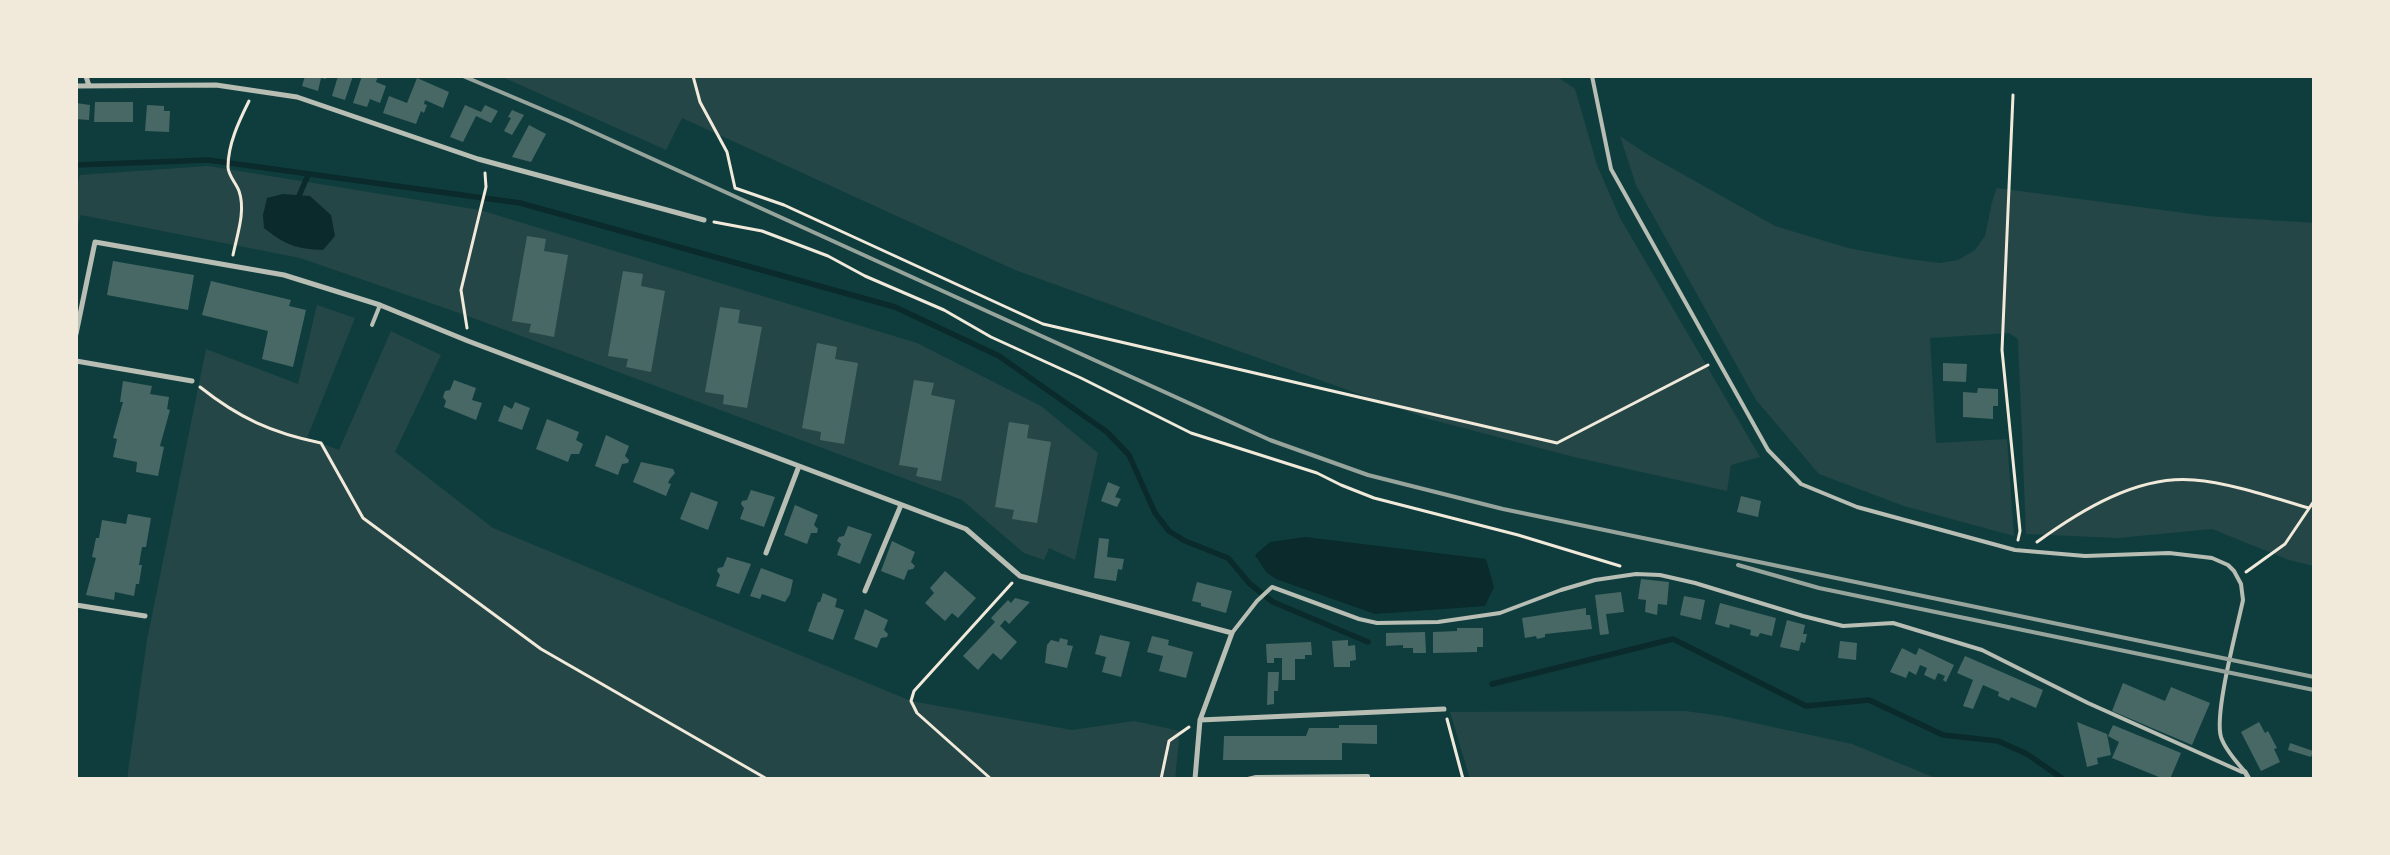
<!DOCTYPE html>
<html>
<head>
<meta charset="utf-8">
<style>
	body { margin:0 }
	#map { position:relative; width:2390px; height:855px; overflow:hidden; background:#0f3d3e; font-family:Raleway,sans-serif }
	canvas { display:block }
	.frame { position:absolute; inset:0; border:78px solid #f1e9da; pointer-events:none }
</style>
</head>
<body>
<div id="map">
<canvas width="2390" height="855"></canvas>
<div class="frame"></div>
</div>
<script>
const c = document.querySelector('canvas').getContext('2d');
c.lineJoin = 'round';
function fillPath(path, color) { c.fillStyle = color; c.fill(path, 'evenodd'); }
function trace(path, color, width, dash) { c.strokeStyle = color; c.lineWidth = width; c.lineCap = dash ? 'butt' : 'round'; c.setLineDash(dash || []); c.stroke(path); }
fillPath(new Path2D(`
	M 500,76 L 1556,76 L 1575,89 L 1597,165 L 1620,218 L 1760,457 L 1731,465 L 1727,491 L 1574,457 L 1429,419 L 1286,368 L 1015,270 L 682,118 L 666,150 Z
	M 1620,136 L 1645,153 L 1775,226 L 1848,248 L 1908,259 L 1940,263 L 1958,260 L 1975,250 L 1985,236 L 1992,202 L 1997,188 L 2207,216 L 2314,223 L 2314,566 L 2289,560 L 2212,529 L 2118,538 L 2026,534 L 2018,339 L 2009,333 L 1930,338 L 1936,443 L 2007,439 L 2014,536 L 1904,506 L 1819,474 L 1756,400 L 1636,185 Z
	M 208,166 L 480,210 L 917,343 L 1041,406 L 1098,453 L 1075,560 L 1049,548 L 1044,560 L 1024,553 L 962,500 L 465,315 L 300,258 L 81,215 L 76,230 L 76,190 L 80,175 Z
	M 317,305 L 355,318 L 307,438 L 339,450 L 391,331 L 441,355 L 395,452 L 493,528 L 911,701 L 1072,730 L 1134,721 L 1180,731 L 1175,779 L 127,779 L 147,640 L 206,349 L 298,384 Z
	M 1685,711 L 1722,716 L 1852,744 L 1938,779 L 1470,779 L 1450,712 Z`), '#244646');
fillPath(new Path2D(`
	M 283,194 L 310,196 L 331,215 L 335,236 L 323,250 C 297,249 285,245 264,228 L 263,215 L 267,198 Z
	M 1305,537 L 1486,559 L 1494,587 L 1485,606 L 1375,614 L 1276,579 L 1266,572 L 1255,555 L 1270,542 Z`), '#0a2a2b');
trace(new Path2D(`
	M 76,165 L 208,160 L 520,203 L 895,307 L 999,356 L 1107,432 L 1129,455 L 1155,513 L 1169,531 L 1185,541 L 1228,558 L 1250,584 L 1273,602 L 1368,642
	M 299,196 L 308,175
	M 1492,684 L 1673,639 L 1806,706 L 1869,700 L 1943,735 L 1998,741 L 2027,754 L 2063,779`), '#0a2a2b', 5.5);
fillPath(new Path2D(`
	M 305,76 L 327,76 L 326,79 L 321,78 L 318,91 L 302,86 Z
	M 338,76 L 353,76 L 345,100 L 332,96 Z
	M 362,76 L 378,76 L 376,82 L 386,86 L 380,103 L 370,99 L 367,107 L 353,103 Z
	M 417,78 L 449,92 L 443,108 L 425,100 L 424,104 L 427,105 L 424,113 L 421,111 L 416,124 L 383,113 L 389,96 L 407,103 Z
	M 95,102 L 133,102 L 133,122 L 94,122 Z
	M 76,103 L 90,105 L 89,120 L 76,119 Z
	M 147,105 L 164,106 L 164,111 L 170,111 L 169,132 L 145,131 Z
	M 465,105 L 481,112 L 485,105 L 498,111 L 491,123 L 476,116 L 463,142 L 450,137 Z
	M 512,110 L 524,115 L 512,135 L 504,131 L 511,118 L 508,117 Z
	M 529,125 L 546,134 L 531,162 L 512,157 Z
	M 527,236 L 546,239 L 544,251 L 568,255 L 554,337 L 529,332 L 531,324 L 512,321 Z
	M 113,261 L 194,275 L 188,310 L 107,295 Z
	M 623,271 L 643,274 L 641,286 L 665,291 L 651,372 L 626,367 L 628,359 L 608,356 Z
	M 211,281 L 291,300 L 289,306 L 306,310 L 293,367 L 262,359 L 268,331 L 202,315 Z
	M 720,307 L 740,310 L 738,323 L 762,327 L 747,408 L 723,404 L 724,395 L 705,392 Z
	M 817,343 L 837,347 L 835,359 L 858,363 L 844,444 L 820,440 L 821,432 L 802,428 Z
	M 1943,363 L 1967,364 L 1966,382 L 1943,381 Z
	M 454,380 L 476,388 L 472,400 L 482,403 L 476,420 L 444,407 L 446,401 L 443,397 L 445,391 L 450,390 Z
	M 914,380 L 934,383 L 931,395 L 955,400 L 941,481 L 916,476 L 918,468 L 899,465 Z
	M 123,381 L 152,386 L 150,394 L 169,397 L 167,409 L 170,410 L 160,446 L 164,447 L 158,476 L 136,472 L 137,462 L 113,457 L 117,439 L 113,438 L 123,402 L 120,402 Z
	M 1978,388 L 1998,389 L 1998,406 L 1993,406 L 1993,419 L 1963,417 L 1963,392 L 1977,393 Z
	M 515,402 L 530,408 L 522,430 L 498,421 L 504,405 L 512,409 Z
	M 547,419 L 579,432 L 576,440 L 583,444 L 579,454 L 571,454 L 568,462 L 536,449 Z
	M 1009,422 L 1029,425 L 1027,438 L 1051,442 L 1037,523 L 1012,519 L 1014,510 L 995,507 Z
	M 606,435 L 629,446 L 625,456 L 629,460 L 628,463 L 622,464 L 618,475 L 595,466 Z
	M 641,462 L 673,469 L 675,473 L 670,479 L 668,483 L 671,484 L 666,496 L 633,482 Z
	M 1108,482 L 1120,487 L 1115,497 L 1121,499 L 1117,507 L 1101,501 Z
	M 751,490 L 775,497 L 764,527 L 740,519 L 744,508 L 741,504 L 742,501 L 747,500 Z
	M 691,492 L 718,502 L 708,530 L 680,519 Z
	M 1741,496 L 1761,501 L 1758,517 L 1737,512 Z
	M 795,505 L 818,515 L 814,525 L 818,529 L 817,533 L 811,533 L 807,544 L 784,535 Z
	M 128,514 L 151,518 L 146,547 L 142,547 L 139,565 L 142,565 L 139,584 L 136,584 L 134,596 L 115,592 L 114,600 L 86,595 L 96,558 L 92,557 L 96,538 L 99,538 L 102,520 L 126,524 Z
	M 848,526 L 872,534 L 860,564 L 837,555 L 841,544 L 837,541 L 839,537 L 844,536 Z
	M 1099,538 L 1109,539 L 1107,557 L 1124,559 L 1122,570 L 1118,569 L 1116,581 L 1094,578 Z
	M 892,541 L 915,552 L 911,562 L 915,566 L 913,569 L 908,570 L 904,580 L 881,571 Z
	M 727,557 L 751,564 L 739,594 L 716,586 L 720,575 L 717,571 L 718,568 L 723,567 Z
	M 761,568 L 793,580 L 790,594 L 785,602 L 762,594 L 760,599 L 750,596 Z
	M 945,571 L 976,598 L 958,618 L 952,613 L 945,621 L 925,603 L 934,593 L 930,588 Z
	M 1641,579 L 1669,582 L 1667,605 L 1658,604 L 1657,615 L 1645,612 L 1646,600 L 1638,599 Z
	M 1197,582 L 1232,591 L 1226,613 L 1201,606 L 1201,603 L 1192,601 Z
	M 1621,592 L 1624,612 L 1606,614 L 1609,634 L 1600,635 L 1595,595 Z
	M 823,593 L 837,599 L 835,607 L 844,610 L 833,640 L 808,631 L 818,602 L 820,602 Z
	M 1684,596 L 1705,600 L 1701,620 L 1680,615 Z
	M 1015,598 L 1030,602 L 1009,624 L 1005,620 L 1000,626 L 1017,642 L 1001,660 L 993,653 L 978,670 L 963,656 L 995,622 L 991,618 L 1008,600 L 1011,603 Z
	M 1720,603 L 1776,618 L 1772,636 L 1760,633 L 1758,637 L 1750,635 L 1751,630 L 1730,624 L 1729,628 L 1715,624 Z
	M 1586,608 L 1586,615 L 1590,615 L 1592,629 L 1545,634 L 1545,637 L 1537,639 L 1536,636 L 1525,638 L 1522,618 Z
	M 865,609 L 888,620 L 884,630 L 888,634 L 887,637 L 881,638 L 877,648 L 854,639 Z
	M 1787,620 L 1805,625 L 1803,634 L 1807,634 L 1805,643 L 1801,642 L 1799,651 L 1780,647 Z
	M 1457,628 L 1483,628 L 1483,647 L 1477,647 L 1477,652 L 1433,653 L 1433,632 L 1457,631 Z
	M 1425,632 L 1426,653 L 1413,653 L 1413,648 L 1403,648 L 1403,645 L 1386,646 L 1386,633 Z
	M 1100,635 L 1130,642 L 1121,677 L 1102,672 L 1106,657 L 1095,654 Z
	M 1152,636 L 1169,640 L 1168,645 L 1193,652 L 1186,678 L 1159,671 L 1163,656 L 1147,652 Z
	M 1060,638 L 1068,640 L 1067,645 L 1073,646 L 1067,668 L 1045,663 L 1047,645 L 1051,640 L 1059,642 Z
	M 1348,640 L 1348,646 L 1355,645 L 1356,660 L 1350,661 L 1350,667 L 1334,667 L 1332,641 Z
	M 1840,641 L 1857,643 L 1856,660 L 1838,658 Z
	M 1311,642 L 1312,655 L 1305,655 L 1305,659 L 1295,659 L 1295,680 L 1282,680 L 1282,658 L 1274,658 L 1274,663 L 1267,663 L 1266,644 Z
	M 1902,648 L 1916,655 L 1919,648 L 1954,665 L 1946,682 L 1943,680 L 1945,676 L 1938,673 L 1935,680 L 1924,675 L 1927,668 L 1920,665 L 1916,675 L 1909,671 L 1906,678 L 1890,672 Z
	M 1965,656 L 2043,690 L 2036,708 L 2011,697 L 2009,701 L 1998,696 L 1999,692 L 1983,685 L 1973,709 L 1963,706 L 1973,680 L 1957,673 Z
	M 1268,672 L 1279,672 L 1278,691 L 1274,691 L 1274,704 L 1267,705 Z
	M 2123,683 L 2165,701 L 2171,687 L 2210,703 L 2192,745 L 2112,711 Z
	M 2077,722 L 2107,734 L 2111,755 L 2097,758 L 2098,764 L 2087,767 Z
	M 2259,722 L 2265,733 L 2268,731 L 2277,748 L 2274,749 L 2280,762 L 2261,771 L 2241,732 Z
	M 1339,725 L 1377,725 L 1377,744 L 1342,743 L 1342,760 L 1223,760 L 1224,736 L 1306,736 L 1309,728 L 1339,728 Z
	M 2113,725 L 2181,753 L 2170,779 L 2164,779 L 2112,758 L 2119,742 L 2108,736 Z
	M 2290,743 L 2313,751 L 2311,757 L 2288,750 Z`), '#486865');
trace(new Path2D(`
	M 693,76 L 700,102 L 727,152 L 735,188 L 784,205 L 1043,324 L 1557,443 L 1708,365
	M 2013,95 L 2002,350 L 2020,531 L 2018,540
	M 714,222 L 762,231 L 828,256 L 865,276 L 944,310 L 991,337 L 1081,378 L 1191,433 L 1317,473 L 1341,485 L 1374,498 L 1518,535 L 1620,566
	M 233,255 C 237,235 246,211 239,191 C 236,183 228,175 228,167 C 228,144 239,121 249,101
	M 467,328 L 461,290 L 486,187 L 485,173
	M 200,387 C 239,418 272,433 321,443 L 363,518 L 541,649 L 767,779
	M 2037,542 C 2081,510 2138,475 2194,480 C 2231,483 2274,498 2309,508
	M 2246,572 L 2285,544 L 2314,501
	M 1447,719 L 1463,779
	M 991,779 L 917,713 L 911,701 L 914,691 L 1012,583
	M 1161,779 L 1169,741 L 1189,727`), '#f1e9da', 3);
trace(new Path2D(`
	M 1592,76 L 1611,169 L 1768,450 L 1801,484 L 1857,507 L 2015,550 L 2085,556 L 2169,553 L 2212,558 L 2228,565 L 2234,571 L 2241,584 L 2243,600 C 2237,629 2214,713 2221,737 C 2225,750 2237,762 2245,772
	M 372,325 L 380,305
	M 1232,633 L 1257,601 L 1272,587 L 1359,619 L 1377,623 L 1438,622 L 1500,613 L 1561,590 L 1595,580 L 1636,574 L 1660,575 L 1695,583 L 1803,616 L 1843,626 L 1893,623 L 1982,650 L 2088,703 L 2242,772
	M 1248,779 L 1256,777 L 1368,776 L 1368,779`), '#b8beb3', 4);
trace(new Path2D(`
	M 86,76 L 89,86
	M 76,86 L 216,85 L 297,97 L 478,159 L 704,220
	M 76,334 L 95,242 L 284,275 L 380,305 L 468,341 L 966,529 L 1020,576 L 1232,633 L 1200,720 L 1195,779
	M 76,361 L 192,381
	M 766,553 L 799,466
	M 865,591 L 901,505
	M 76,605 L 145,616
	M 1200,720 L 1444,709
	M 2245,772 L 2249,779`), '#b8beb3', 5);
trace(new Path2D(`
	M 463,76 L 567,120 L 1270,440 L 1368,475 L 1503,509 L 2314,677
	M 1738,565 L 1819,588 L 2314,690`), '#97a49c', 4);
</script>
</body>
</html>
